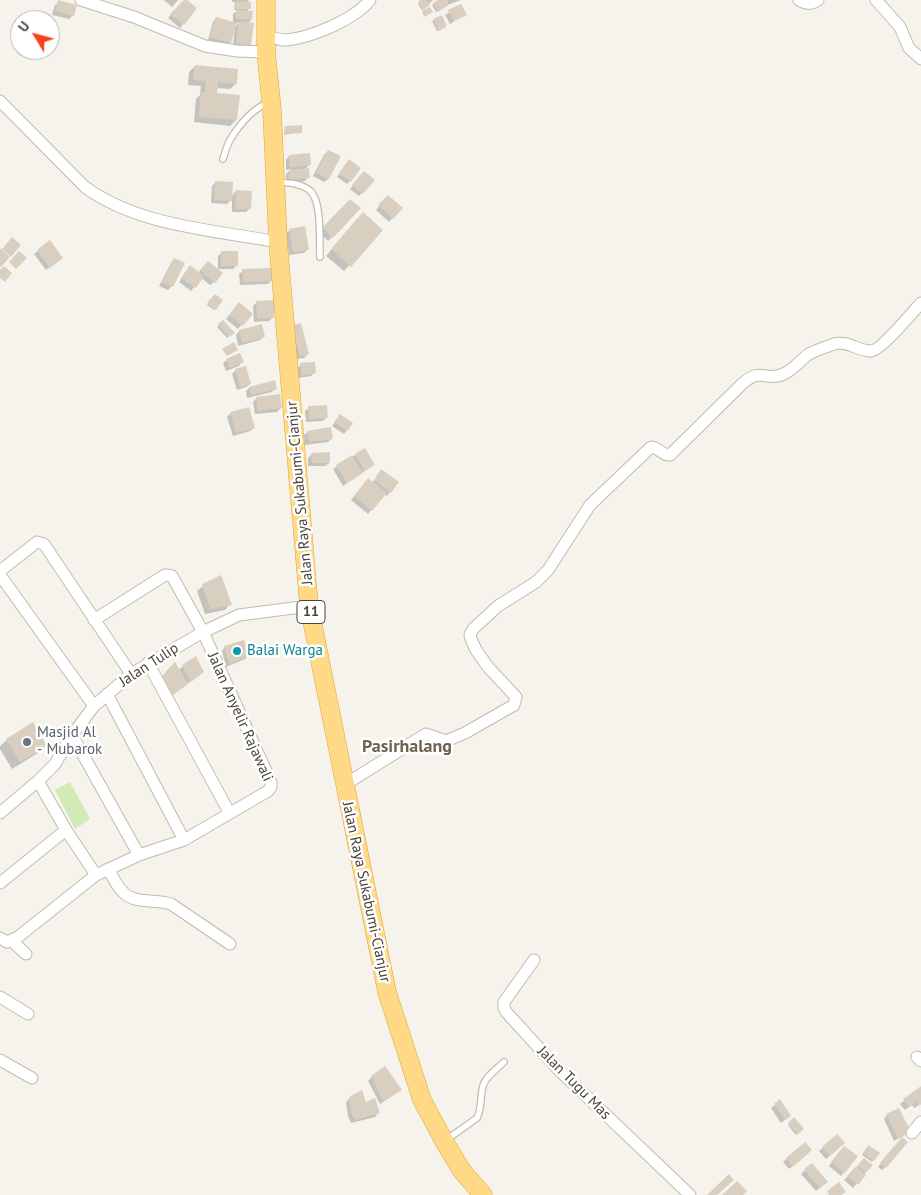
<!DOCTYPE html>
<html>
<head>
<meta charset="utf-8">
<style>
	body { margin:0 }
	#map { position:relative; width:921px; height:1195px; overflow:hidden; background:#f6f3ec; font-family:"PT Sans",sans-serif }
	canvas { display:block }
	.north { position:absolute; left:10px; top:10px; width:50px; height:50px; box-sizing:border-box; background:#fff; border:1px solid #b7b4b0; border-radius:50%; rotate:307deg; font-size:14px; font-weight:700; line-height:20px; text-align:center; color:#4b4439 }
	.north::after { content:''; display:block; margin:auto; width:18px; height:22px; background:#fc3f1d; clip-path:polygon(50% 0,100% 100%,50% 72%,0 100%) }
</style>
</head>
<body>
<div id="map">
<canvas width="921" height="1195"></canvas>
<div class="north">U</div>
</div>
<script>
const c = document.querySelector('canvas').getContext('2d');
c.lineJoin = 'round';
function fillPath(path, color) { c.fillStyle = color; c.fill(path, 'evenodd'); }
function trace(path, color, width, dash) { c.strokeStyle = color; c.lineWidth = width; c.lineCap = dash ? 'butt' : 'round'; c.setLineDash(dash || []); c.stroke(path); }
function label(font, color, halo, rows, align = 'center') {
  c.font = font + ' "PT Sans",sans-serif'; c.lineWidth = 5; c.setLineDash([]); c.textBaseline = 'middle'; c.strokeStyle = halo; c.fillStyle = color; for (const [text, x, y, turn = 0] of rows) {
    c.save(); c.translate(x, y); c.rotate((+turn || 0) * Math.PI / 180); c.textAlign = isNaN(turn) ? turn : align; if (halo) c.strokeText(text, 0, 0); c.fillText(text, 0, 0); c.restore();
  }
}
fillPath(new Path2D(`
	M 70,782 L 90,819 L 75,829 L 55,790 Z`), '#d2eab5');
fillPath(new Path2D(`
	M 164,0 L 178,0 L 172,7 Z
	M 185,0 L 195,8 L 180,28 L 168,18 Z
	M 232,0 L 249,0 L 246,3 L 249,9 L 247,11 L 251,20 L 247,24 L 250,44 L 246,48 L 233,46 L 235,27 L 239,23 L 235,23 L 230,42 L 226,46 L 208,40 L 213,22 L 216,18 L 233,23 L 233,14 L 238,10 L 234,10 L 235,2 L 232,2 Z
	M 423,0 L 433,0 L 422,10 L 418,4 Z
	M 440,0 L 445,0 L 447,5 L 447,0 L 461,0 L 447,5 L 436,12 L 432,5 Z
	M 59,2 L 73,15 L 69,19 L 52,15 L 55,5 Z
	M 460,5 L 465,14 L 450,24 L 445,15 Z
	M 434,20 L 445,28 L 437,31 L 432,21 Z
	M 195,66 L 236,84 L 230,89 L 216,88 L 216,94 L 236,120 L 230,126 L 194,122 L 196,99 L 200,95 L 201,86 L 188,85 L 189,72 Z
	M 285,127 L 301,132 L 284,135 Z
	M 328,151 L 339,157 L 328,179 L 324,182 L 313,176 L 324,155 Z
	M 289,156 L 310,164 L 305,169 L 308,177 L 305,181 L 286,183 L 286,174 L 291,169 L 286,170 L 286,160 Z
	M 346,165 L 350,181 L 347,184 L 337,177 Z
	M 360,176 L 362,193 L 359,196 L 350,189 Z
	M 216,182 L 231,197 L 236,191 L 249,209 L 246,212 L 232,212 L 232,199 L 227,204 L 211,203 L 212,186 Z
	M 388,196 L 401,208 L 389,222 L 376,210 Z
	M 350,200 L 359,208 L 328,241 L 320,233 Z
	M 357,219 L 381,230 L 344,271 L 326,256 Z
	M 290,230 L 307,250 L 304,253 L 289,255 L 286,233 Z
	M 38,251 L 58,261 L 46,270 L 34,254 Z
	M 222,252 L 237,265 L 233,269 L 218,269 L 218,256 Z
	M 174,259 L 183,264 L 172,286 L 168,290 L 159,286 L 171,263 Z
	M 204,266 L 214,282 L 210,285 L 201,278 L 191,291 L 179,282 L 187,271 L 198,273 Z
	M 243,271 L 271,281 L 268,284 L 240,285 L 239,274 Z
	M 215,295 L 222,300 L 214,310 L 207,305 Z
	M 257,302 L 273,317 L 269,321 L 254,322 L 253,306 Z
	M 236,307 L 251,314 L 238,329 L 226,319 Z
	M 223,321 L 233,333 L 227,338 L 217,327 Z
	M 293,326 L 308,354 L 304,358 L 297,359 Z
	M 239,331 L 264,337 L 260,340 L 238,346 L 236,335 Z
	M 227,360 L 242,362 L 239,366 L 226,371 L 223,363 Z
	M 301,365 L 315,372 L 311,376 L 298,378 L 297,368 Z
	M 236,370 L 250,384 L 246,387 L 237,390 L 232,374 Z
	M 249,388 L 276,388 L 272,392 L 247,398 L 246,391 Z
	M 257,398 L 281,408 L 277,412 L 255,414 L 253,402 Z
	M 309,408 L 327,417 L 323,421 L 306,422 L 305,411 Z
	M 231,413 L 254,428 L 250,431 L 233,436 L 227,417 Z
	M 340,415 L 347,430 L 344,434 L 332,426 Z
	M 308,432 L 332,438 L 328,442 L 305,445 L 304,435 Z
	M 364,450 L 373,465 L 343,486 L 333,469 Z
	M 312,454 L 329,463 L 325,466 L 308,466 L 308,458 Z
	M 378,475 L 390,492 L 387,496 L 385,494 L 368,514 L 351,500 L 365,483 L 372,483 Z
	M 203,586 L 230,604 L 225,610 L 205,614 L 197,591 Z
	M 225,647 L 248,656 L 245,659 L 226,667 L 222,651 Z
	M 196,657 L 199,675 L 166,700 L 158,684 L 163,675 L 167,671 L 178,670 Z
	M 7,740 L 46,745 L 38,753 L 12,769 L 0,749 L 0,746 Z
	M 372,1077 L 401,1090 L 380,1104 L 368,1081 Z
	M 921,1087 L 921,1104 L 914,1108 L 912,1105 L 905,1110 L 900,1104 Z
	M 350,1098 L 365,1104 L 378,1113 L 375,1117 L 351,1123 L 348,1116 L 346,1102 Z
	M 780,1101 L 786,1119 L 781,1123 L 771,1108 Z
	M 887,1115 L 909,1132 L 894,1141 L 884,1119 Z
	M 794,1119 L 802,1129 L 796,1135 L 788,1125 Z
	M 899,1142 L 885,1167 L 882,1170 L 878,1167 Z
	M 805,1143 L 807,1154 L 789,1169 L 783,1162 Z
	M 840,1147 L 826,1159 L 819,1151 L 823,1148 Z
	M 867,1148 L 873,1160 L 872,1162 L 862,1155 Z
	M 840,1151 L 844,1172 L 841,1176 L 829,1166 Z
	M 864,1160 L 871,1166 L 853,1188 L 844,1180 Z
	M 812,1164 L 823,1185 L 816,1191 L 801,1174 Z`), '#0003');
fillPath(new Path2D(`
	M 58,0 L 77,5 L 74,16 L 55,11 Z
	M 184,0 L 187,0 L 197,8 L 184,25 L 170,14 Z
	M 421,0 L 427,0 L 430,5 L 423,10 L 418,1 Z
	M 438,0 L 446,0 L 449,5 L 438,12 L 433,3 Z
	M 236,1 L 251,2 L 251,9 L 235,9 Z
	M 461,4 L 467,15 L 454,21 L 448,10 Z
	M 430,7 L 433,12 L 424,17 L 422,11 Z
	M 236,10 L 253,11 L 252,20 L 236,19 Z
	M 34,13 L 44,20 L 30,20 Z
	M 442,15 L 447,26 L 439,31 L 433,19 Z
	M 216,17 L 237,23 L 231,43 L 210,37 Z
	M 239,21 L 254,23 L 251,45 L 236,43 Z
	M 195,65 L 238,69 L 237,84 L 218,82 L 217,93 L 240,95 L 237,120 L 199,117 L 201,92 L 205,92 L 206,81 L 193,80 Z
	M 302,125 L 302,133 L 285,134 L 285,126 Z
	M 328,150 L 341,156 L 329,179 L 316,173 Z
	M 310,153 L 311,165 L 290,167 L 289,155 Z
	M 349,159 L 361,168 L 351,182 L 339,173 Z
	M 309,168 L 310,178 L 289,180 L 289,170 Z
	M 364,171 L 375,180 L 363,194 L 352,185 Z
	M 215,181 L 233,182 L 232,201 L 214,200 Z
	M 236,190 L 252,191 L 251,209 L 235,209 Z
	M 388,195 L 403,208 L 393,219 L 378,205 Z
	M 350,199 L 361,208 L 333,238 L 322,228 Z
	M 363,212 L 383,230 L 351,267 L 331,249 Z
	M 305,226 L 309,250 L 293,252 L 289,229 Z
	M 12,237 L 21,245 L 11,257 L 2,249 Z
	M 50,240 L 63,258 L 50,268 L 37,250 Z
	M 0,248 L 10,257 L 0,268 Z
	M 19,251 L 27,258 L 16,269 L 9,262 Z
	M 221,251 L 238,251 L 238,266 L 221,266 Z
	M 174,258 L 185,263 L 173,287 L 162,282 Z
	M 208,261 L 223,273 L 215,283 L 200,270 Z
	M 190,265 L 204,276 L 196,288 L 181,278 Z
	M 4,266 L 12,273 L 5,282 L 0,278 L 0,270 Z
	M 272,268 L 272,281 L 243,282 L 242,269 Z
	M 215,294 L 223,300 L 216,310 L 207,303 Z
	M 274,300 L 274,318 L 257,319 L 256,301 Z
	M 239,302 L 253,314 L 243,326 L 229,315 Z
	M 223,320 L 235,333 L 229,337 L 218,324 Z
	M 301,323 L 309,354 L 300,357 L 292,325 Z
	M 262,324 L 265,337 L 242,343 L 239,330 Z
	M 234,342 L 238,350 L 227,356 L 222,349 Z
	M 240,353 L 244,362 L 230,368 L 226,359 Z
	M 315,362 L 316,373 L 302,375 L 300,363 Z
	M 246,366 L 251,384 L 240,387 L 235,369 Z
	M 275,380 L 277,389 L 251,395 L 249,387 Z
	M 280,394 L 282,408 L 258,411 L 256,397 Z
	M 327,405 L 328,418 L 309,419 L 308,406 Z
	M 249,407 L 255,428 L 236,433 L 230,412 Z
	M 340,414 L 353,423 L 348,431 L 334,422 Z
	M 331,427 L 333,439 L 309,442 L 307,431 Z
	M 365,448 L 375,465 L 365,471 L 355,454 Z
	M 330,452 L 330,463 L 312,463 L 311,453 Z
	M 352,455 L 363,473 L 347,483 L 336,465 Z
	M 381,469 L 399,482 L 391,493 L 374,480 Z
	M 368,478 L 387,493 L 372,511 L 354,496 Z
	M 221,575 L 232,605 L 210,609 L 202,584 Z
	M 244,640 L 250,656 L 229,664 L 224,646 Z
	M 196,656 L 204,672 L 191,682 L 182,665 Z
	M 175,662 L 188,684 L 170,697 L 161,679 L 167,670 Z
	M 33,722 L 47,746 L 20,762 L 6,739 Z
	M 385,1066 L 402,1090 L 383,1101 L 371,1076 Z
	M 921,1086 L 921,1104 L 918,1106 L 916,1102 L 909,1107 L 903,1099 Z
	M 362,1090 L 366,1102 L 375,1098 L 380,1113 L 355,1120 L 351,1112 L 349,1097 Z
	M 780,1099 L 791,1116 L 785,1120 L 774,1104 Z
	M 899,1108 L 911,1132 L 898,1139 L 886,1114 Z
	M 794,1117 L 804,1129 L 798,1134 L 788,1123 Z
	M 837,1134 L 845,1143 L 830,1156 L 822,1147 Z
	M 902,1137 L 908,1142 L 886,1168 L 880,1163 Z
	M 805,1142 L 812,1150 L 793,1167 L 786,1158 Z
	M 868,1145 L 880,1153 L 874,1161 L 863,1153 Z
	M 844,1146 L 858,1156 L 845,1173 L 831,1162 Z
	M 864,1158 L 873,1165 L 866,1173 L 858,1165 Z
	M 812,1163 L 828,1182 L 820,1188 L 804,1169 Z
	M 856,1166 L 866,1175 L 858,1185 L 847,1176 Z
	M 729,1174 L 734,1180 L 717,1195 L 707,1195 Z
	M 737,1181 L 747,1191 L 743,1195 L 722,1195 Z
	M 839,1182 L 846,1192 L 841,1195 L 829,1195 L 827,1191 Z`), '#d8cfc1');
const service = new Path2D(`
	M 223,159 C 225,153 227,145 230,140 C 239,125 253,109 269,102
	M 277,182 C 288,183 299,183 308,189 C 323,199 319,240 320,257
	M 446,1140 L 477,1118 C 482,1108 480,1097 483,1086 C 485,1077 497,1069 504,1062`);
const minor = new Path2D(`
	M 81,0 L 134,17 L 205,46 L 237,51 L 266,52
	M 799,0 C 806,4 811,5 818,0
	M 876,0 L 900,27 L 909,48 L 921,59
	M 266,36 C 272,37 279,40 286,40 C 310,38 354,20 370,0
	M 0,101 L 85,187 C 138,226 214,230 278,242
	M 0,571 L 37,542 L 44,544 L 131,674
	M 0,575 L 94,706
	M 148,663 L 229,812
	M 107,694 L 184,840
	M 72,735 L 139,855
	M 38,781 L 66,830 L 96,875
	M 344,785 L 426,734 L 446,741 L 465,733 L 514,705 L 516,697 L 488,667 L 476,650 L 471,639 L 470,635 L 473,629 L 498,606 L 536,582 L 548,570 L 590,505 L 651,447 C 658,447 663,456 670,455 L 742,384 C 761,367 764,381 781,375 C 793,371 799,361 809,354 C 816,350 826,347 834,344 C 847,340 858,351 871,351 C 880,351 913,312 921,303
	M 0,813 L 38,781 L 55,764 L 72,735 L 94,706 L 131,674 L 203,632 L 239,615 L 309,606
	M 108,869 C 113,877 117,887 124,893 C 135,904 157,899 171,904 L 230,944
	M 0,883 L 66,830
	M 0,938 L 7,942 L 18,937 L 96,875 L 139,855 L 184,840 L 268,791 L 271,787 L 271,782 L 203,632 L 172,576 L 165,575 L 94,620
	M 12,941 L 26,954
	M 534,960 L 504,1002 L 504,1008 L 507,1013 L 561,1072 L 690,1195
	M 0,997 L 28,1014
	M 917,1057 L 921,1061
	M 0,1060 L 32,1078
	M 912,1133 L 921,1122`);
const trunk = new Path2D(`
	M 266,0 L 266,52 L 272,110 L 278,242 L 309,606 L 387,992 L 422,1100 L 444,1141 L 462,1171 L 483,1195`);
trace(service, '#c2bbae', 8);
trace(minor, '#c2bbae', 13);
trace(trunk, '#e0a43c', 19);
trace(service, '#fff', 5.5);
trace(minor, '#fff', 11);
trace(trunk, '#ffd985', 18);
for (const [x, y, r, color] of [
	[237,651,5,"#0f9aa8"],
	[27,742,5,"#6b7280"]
]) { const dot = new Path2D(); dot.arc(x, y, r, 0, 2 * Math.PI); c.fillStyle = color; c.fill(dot); trace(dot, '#fff', 2); }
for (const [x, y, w] of [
	[311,612,28]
]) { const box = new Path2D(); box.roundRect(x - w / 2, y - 11.5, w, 23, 4); c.fillStyle = '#fff'; c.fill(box); trace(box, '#4b4439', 1); }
label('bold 14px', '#4b4439', null, [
	["11",311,612]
]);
label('15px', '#4b4439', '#fff', [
	["Jalan Raya Sukabumi-Cianjur",300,493,-95],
	["Jalan Tulip",149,665,-33],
	["Jalan Anyelir Rajawali",240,717,66],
	["Jalan Raya Sukabumi-Cianjur",366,892,78],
	["Jalan Tugu Mas",574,1083,45]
]);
label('15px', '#0d838f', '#fff', [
	["Balai Warga",247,651]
], 'left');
label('15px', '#5b616d', '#fff', [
	["Masjid Al",37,733],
	["- Mubarok",37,750]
], 'left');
label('bold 18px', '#6e6250', '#fff', [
	["Pasirhalang",407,747]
]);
</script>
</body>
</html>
